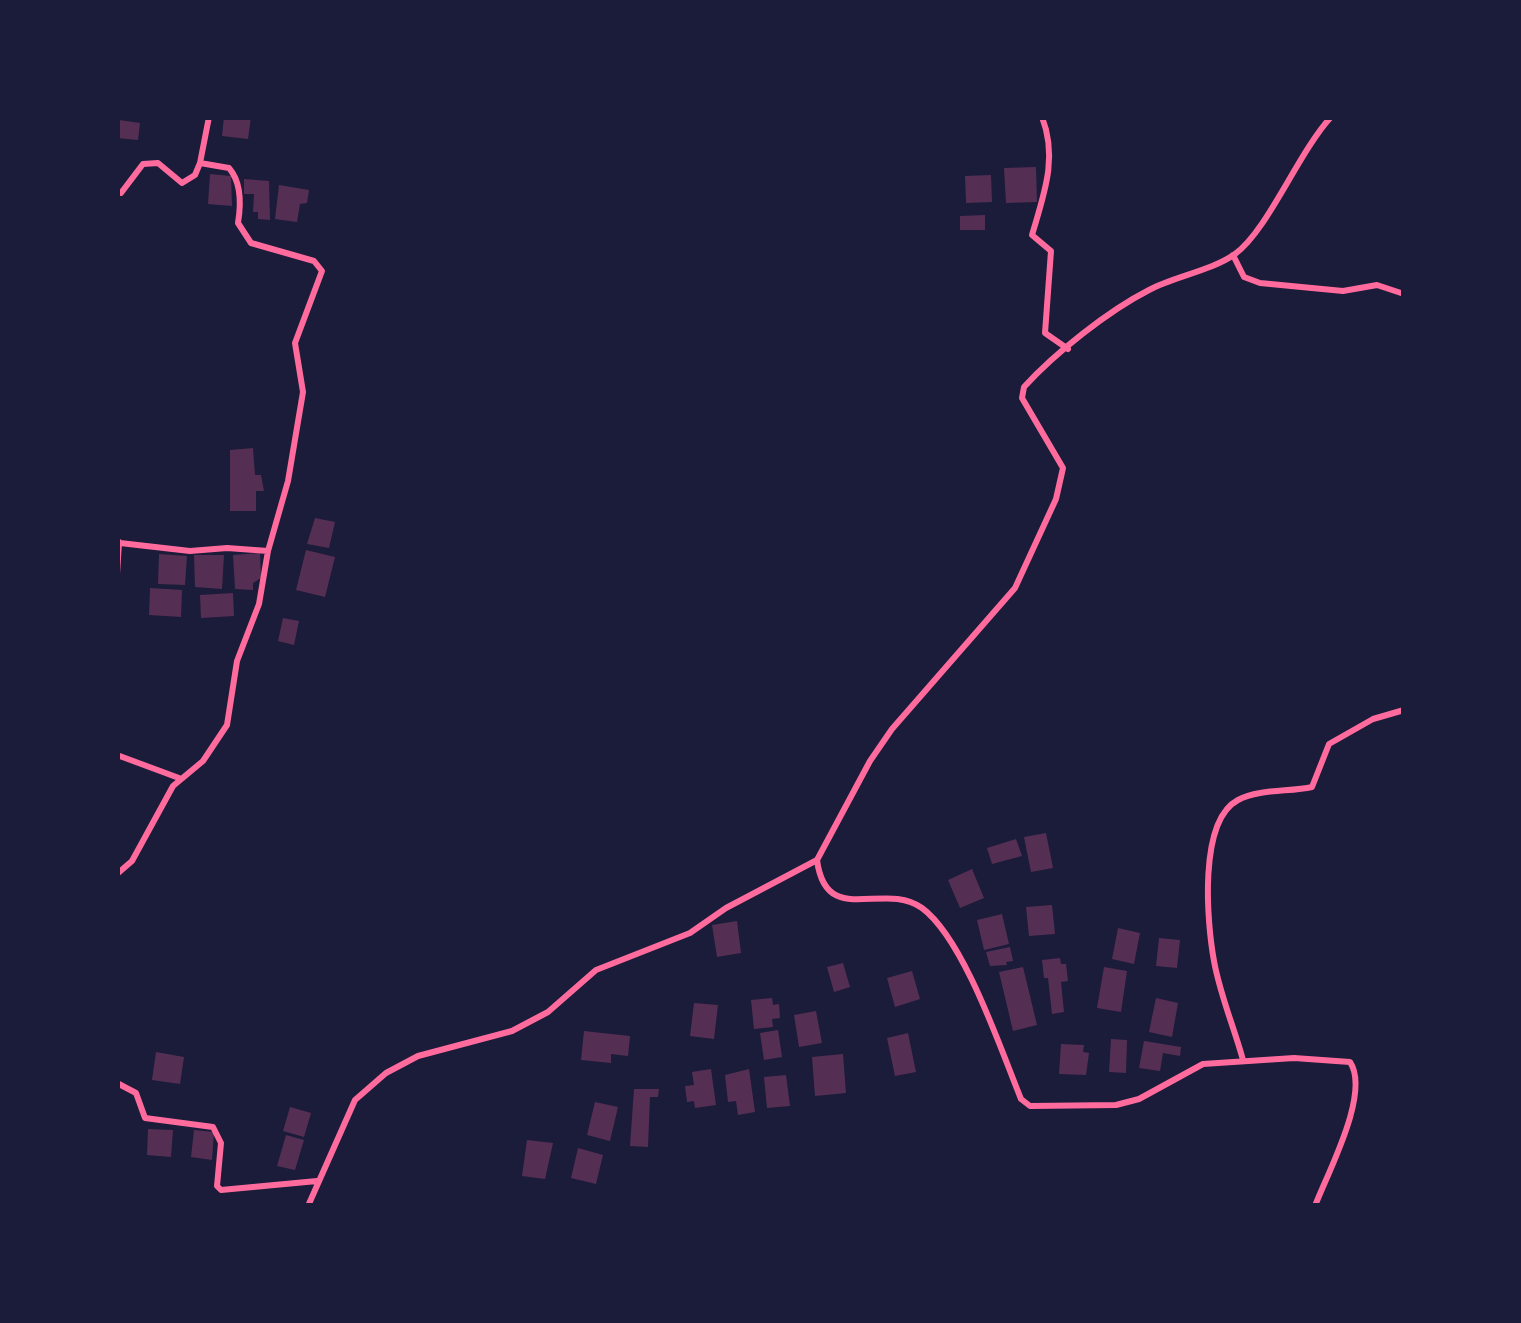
<!DOCTYPE html>
<html>
<head>
<meta charset="utf-8">
<style>
	body { margin:0 }
	#map { position:relative; width:1521px; height:1323px; overflow:hidden; background:#1b1b3a; font-family:"Public Sans",sans-serif }
	canvas { display:block }
	.frame { position:absolute; inset:0; border:120px solid #1b1b3a; pointer-events:none }
</style>
</head>
<body>
<div id="map">
<canvas width="1521" height="1323"></canvas>
<div class="frame"></div>
</div>
<script>
const c = document.querySelector('canvas').getContext('2d');
c.lineJoin = 'round';
function fillPath(path, color) { c.fillStyle = color; c.fill(path, 'evenodd'); }
function trace(path, color, width, dash) { c.strokeStyle = color; c.lineWidth = width; c.lineCap = dash ? 'butt' : 'round'; c.setLineDash(dash || []); c.stroke(path); }
fillPath(new Path2D(`
	M 224,117 L 251,117 L 248,139 L 222,136 Z
	M 119,120 L 140,123 L 138,140 L 117,138 Z
	M 1036,167 L 1037,202 L 1006,203 L 1004,168 Z
	M 210,174 L 231,176 L 232,206 L 208,204 Z
	M 991,175 L 992,202 L 966,203 L 965,176 Z
	M 244,179 L 269,181 L 270,220 L 258,219 L 258,212 L 253,212 L 254,194 L 244,194 Z
	M 279,185 L 309,190 L 307,203 L 300,204 L 297,222 L 275,219 Z
	M 985,215 L 985,230 L 960,230 L 960,216 Z
	M 253,448 L 255,475 L 261,475 L 264,491 L 256,491 L 256,511 L 230,511 L 230,450 Z
	M 315,518 L 335,522 L 329,548 L 307,544 Z
	M 306,550 L 335,557 L 325,597 L 296,590 Z
	M 260,553 L 261,578 L 253,583 L 253,590 L 235,589 L 233,555 Z
	M 159,554 L 187,556 L 185,585 L 158,584 Z
	M 194,555 L 224,555 L 222,589 L 195,587 Z
	M 150,588 L 182,590 L 181,617 L 149,615 Z
	M 233,593 L 234,616 L 201,618 L 200,595 Z
	M 283,618 L 299,621 L 294,645 L 278,641 Z
	M 1046,833 L 1053,868 L 1031,872 L 1024,837 Z
	M 1016,839 L 1022,856 L 992,864 L 987,848 Z
	M 972,869 L 984,898 L 960,908 L 948,880 Z
	M 1052,905 L 1055,934 L 1029,936 L 1026,907 Z
	M 1002,914 L 1009,944 L 984,950 L 977,920 Z
	M 737,921 L 741,953 L 717,957 L 712,925 Z
	M 1118,928 L 1140,933 L 1134,964 L 1112,959 Z
	M 1159,938 L 1180,940 L 1177,968 L 1156,966 Z
	M 1010,947 L 1013,961 L 1006,962 L 1007,965 L 990,966 L 986,952 Z
	M 1060,958 L 1061,964 L 1066,964 L 1068,981 L 1061,982 L 1064,1012 L 1052,1014 L 1048,978 L 1044,978 L 1042,960 Z
	M 843,963 L 850,987 L 834,992 L 827,967 Z
	M 1023,967 L 1037,1025 L 1013,1031 L 999,972 Z
	M 1104,967 L 1127,971 L 1121,1012 L 1097,1008 Z
	M 912,971 L 920,999 L 895,1007 L 887,978 Z
	M 772,998 L 773,1005 L 779,1004 L 780,1018 L 772,1019 L 773,1027 L 754,1029 L 751,1000 Z
	M 1156,998 L 1178,1003 L 1172,1037 L 1149,1032 Z
	M 694,1003 L 718,1005 L 714,1039 L 690,1036 Z
	M 816,1011 L 822,1043 L 799,1047 L 794,1015 Z
	M 778,1030 L 782,1057 L 764,1060 L 760,1033 Z
	M 584,1031 L 630,1036 L 628,1056 L 611,1054 L 611,1063 L 581,1060 Z
	M 908,1033 L 916,1072 L 895,1076 L 887,1038 Z
	M 1111,1039 L 1127,1040 L 1126,1073 L 1109,1072 Z
	M 1144,1041 L 1181,1047 L 1180,1056 L 1163,1053 L 1160,1071 L 1139,1068 Z
	M 1061,1044 L 1084,1045 L 1083,1052 L 1089,1053 L 1086,1075 L 1059,1074 Z
	M 156,1052 L 184,1057 L 180,1084 L 152,1080 Z
	M 843,1054 L 846,1093 L 815,1096 L 812,1057 Z
	M 711,1069 L 716,1105 L 695,1108 L 694,1101 L 687,1102 L 685,1086 L 694,1085 L 692,1072 Z
	M 749,1069 L 755,1112 L 738,1115 L 736,1101 L 728,1102 L 725,1075 Z
	M 786,1075 L 790,1106 L 767,1108 L 764,1077 Z
	M 634,1089 L 659,1089 L 658,1097 L 650,1097 L 648,1147 L 630,1146 Z
	M 595,1102 L 618,1107 L 610,1141 L 587,1135 Z
	M 290,1107 L 311,1113 L 304,1137 L 283,1131 Z
	M 148,1129 L 173,1130 L 171,1157 L 147,1155 Z
	M 194,1130 L 214,1132 L 212,1160 L 191,1157 Z
	M 286,1135 L 304,1140 L 295,1170 L 277,1166 Z
	M 527,1140 L 553,1143 L 545,1179 L 522,1176 Z
	M 578,1148 L 603,1155 L 596,1184 L 571,1178 Z`), '#542f53');
trace(new Path2D(`
	M 1042,117 C 1058,158 1044,194 1032,235 L 1051,251 L 1045,333 L 1068,349
	M 200,163 L 209,117
	M 117,191 L 121,193 L 143,164 L 158,163 L 182,183 L 195,175 L 200,163 L 229,168 C 242,183 241,205 238,223 L 251,243 L 314,261 L 322,271 L 295,343 L 303,392 L 288,481 L 268,551 L 259,604 L 237,661 L 227,725 L 203,761 L 173,786 L 132,861 L 117,874
	M 1233,255 L 1244,277 L 1260,283 L 1343,291 L 1377,285 L 1404,294
	M 120,543 L 190,551 L 227,548 L 268,551
	M 117,574 L 119,542
	M 117,755 L 179,778
	M 817,860 C 826,929 884,880 922,908 C 964,939 1001,1050 1021,1099 L 1030,1106 L 1116,1105 L 1139,1099 L 1203,1064 L 1294,1058 L 1350,1062 C 1371,1093 1327,1174 1315,1206
	M 1243,1060 C 1234,1027 1220,995 1214,961 C 1207,923 1198,821 1238,800 C 1259,789 1289,792 1312,787 L 1329,744 L 1373,719 L 1404,710
	M 117,1083 L 136,1093 L 145,1118 L 213,1127 L 221,1143 L 217,1186 L 221,1190 L 317,1181
	M 308,1206 L 355,1100 L 386,1073 L 418,1056 L 512,1031 L 548,1012 L 596,970 L 690,933 L 726,908 L 817,860 L 870,761 L 892,729 L 1015,588 L 1056,499 L 1063,468 L 1022,398 L 1024,387 C 1055,353 1108,311 1149,290 C 1175,276 1211,271 1235,254 C 1268,230 1298,153 1331,117`), '#ff6b9d', 6);
</script>
</body>
</html>
